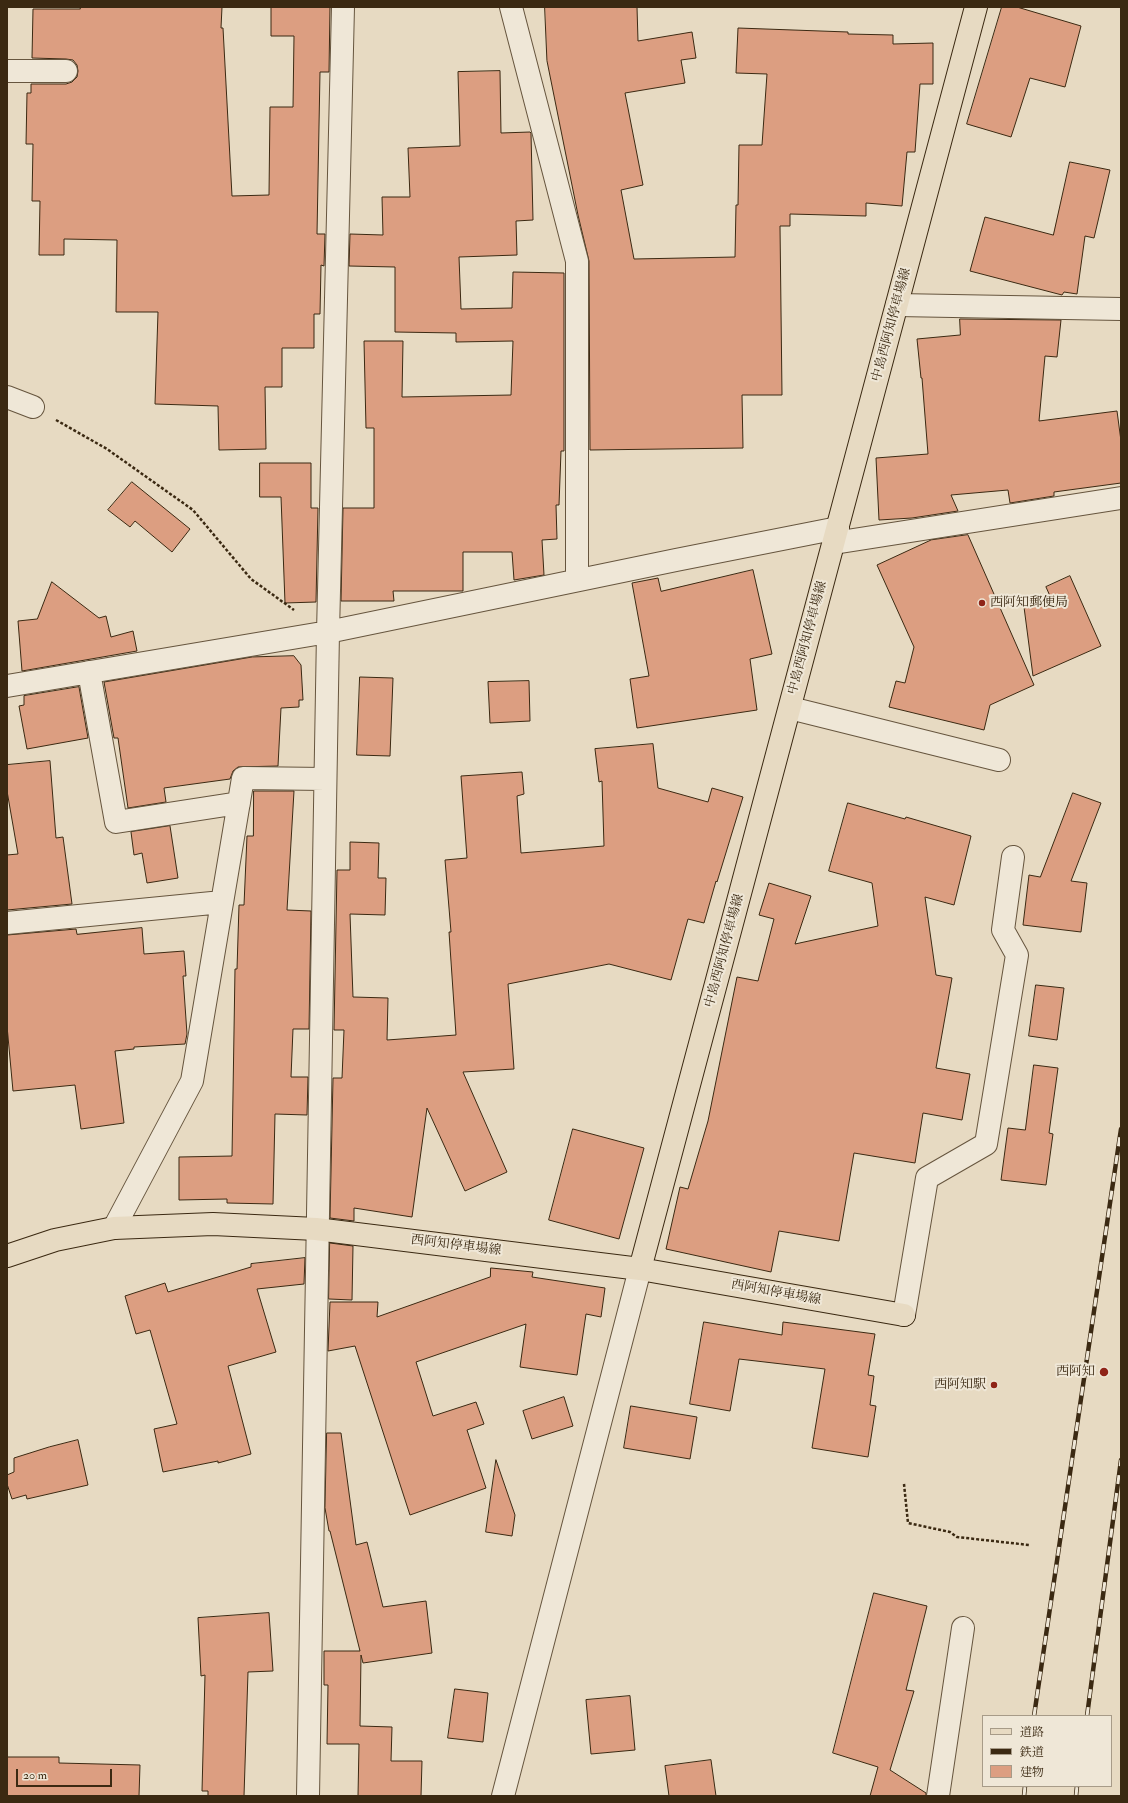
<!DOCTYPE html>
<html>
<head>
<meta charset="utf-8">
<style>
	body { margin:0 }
	#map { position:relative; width:1128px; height:1803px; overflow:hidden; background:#e7dac2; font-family:"IM FELL Double Pica","Noto Serif JP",serif }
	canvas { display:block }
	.frame { position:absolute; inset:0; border:8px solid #3b2912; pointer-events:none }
	.legend { position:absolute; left:982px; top:1715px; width:130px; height:72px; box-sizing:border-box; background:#efe7d7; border:1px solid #a79b88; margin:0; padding:5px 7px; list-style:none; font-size:12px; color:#3b2912 }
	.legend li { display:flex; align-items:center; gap:8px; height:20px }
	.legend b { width:20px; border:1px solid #a79b88 }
	.scale { position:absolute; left:16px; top:1769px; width:96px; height:18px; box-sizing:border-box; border:2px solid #3b2912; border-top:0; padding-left:5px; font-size:12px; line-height:14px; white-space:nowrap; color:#3b2912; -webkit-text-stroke:3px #efe7d7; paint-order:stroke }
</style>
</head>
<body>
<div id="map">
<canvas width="1128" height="1803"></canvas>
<div class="frame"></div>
<ul class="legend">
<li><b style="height:5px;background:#e7dac2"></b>道路</li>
<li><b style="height:5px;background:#3b2912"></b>鉄道</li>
<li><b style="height:11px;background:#dc9e81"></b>建物</li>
</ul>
<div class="scale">20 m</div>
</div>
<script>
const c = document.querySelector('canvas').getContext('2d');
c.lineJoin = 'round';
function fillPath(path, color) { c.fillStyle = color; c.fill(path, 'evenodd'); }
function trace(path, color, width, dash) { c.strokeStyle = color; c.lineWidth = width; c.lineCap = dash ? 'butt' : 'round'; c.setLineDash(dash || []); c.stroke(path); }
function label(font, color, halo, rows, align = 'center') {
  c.font = font + ' "IM FELL Double Pica","Noto Serif JP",serif'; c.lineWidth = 4; c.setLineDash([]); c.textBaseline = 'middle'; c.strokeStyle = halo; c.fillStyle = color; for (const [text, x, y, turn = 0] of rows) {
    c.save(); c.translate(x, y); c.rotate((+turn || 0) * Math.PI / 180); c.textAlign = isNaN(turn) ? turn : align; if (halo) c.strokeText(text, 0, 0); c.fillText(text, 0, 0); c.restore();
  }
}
const building = new Path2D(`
	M 80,7 L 222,7 L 221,28 L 223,28 L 232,196 L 269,195 L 270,107 L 293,107 L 294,36 L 271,36 L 271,7 L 330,7 L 329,72 L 320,72 L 317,234 L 325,234 L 324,266 L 321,265 L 320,314 L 314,314 L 314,348 L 282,348 L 282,387 L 265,387 L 266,449 L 219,450 L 218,406 L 155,404 L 158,312 L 116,312 L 117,240 L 64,239 L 64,255 L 39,255 L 40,201 L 32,201 L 33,144 L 26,144 L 27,93 L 31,93 L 31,84 L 66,84 L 72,82 L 77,77 L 78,71 L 77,65 L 73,60 L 66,59 L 32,58 L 33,9 L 80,9 Z
	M 545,7 L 637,7 L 638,41 L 692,32 L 696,58 L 681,60 L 685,83 L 625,93 L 643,185 L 621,190 L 634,259 L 735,257 L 736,205 L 738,205 L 739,145 L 762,145 L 767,74 L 736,73 L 738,28 L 848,32 L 848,34 L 893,35 L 893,44 L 933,43 L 933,84 L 920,84 L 915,152 L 907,152 L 902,206 L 866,203 L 866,216 L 790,214 L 790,226 L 780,226 L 782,395 L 742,395 L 743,448 L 590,450 L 589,261 L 578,215 L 547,61 Z
	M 1002,7 L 1017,7 L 1081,26 L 1065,87 L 1030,78 L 1011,137 L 967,124 Z
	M 500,71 L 501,133 L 530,132 L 531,133 L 533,220 L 516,221 L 517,255 L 459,257 L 461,309 L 512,308 L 513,272 L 564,273 L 564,451 L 561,451 L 559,505 L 556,505 L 557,539 L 542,540 L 544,575 L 514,580 L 512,552 L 463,552 L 463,591 L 393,591 L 394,601 L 341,601 L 343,508 L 374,508 L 374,428 L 366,428 L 364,341 L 403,341 L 402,397 L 511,395 L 513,341 L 456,342 L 456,333 L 395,332 L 395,267 L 349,266 L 350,234 L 383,235 L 382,197 L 410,197 L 408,148 L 460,146 L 458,72 Z
	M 1070,162 L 1110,170 L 1094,238 L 1085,236 L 1077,294 L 1064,292 L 1062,295 L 970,271 L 985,217 L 1053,235 Z
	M 960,319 L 1061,320 L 1057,357 L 1045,356 L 1039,421 L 1117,411 L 1121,441 L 1121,483 L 1054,492 L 1054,496 L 1010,503 L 1008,490 L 951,495 L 958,511 L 912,518 L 879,520 L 876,458 L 928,454 L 922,378 L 921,378 L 917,339 L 960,335 Z
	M 260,463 L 311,463 L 311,508 L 318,508 L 316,602 L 285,603 L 281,497 L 260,497 Z
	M 132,482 L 190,529 L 172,552 L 135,521 L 130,527 L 108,510 Z
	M 968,535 L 1034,685 L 990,705 L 984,730 L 889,707 L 896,681 L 905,683 L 914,647 L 877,565 L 931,540 Z
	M 753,570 L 772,654 L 750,659 L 757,710 L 637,728 L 630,679 L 649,676 L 632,583 L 658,578 L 661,591 Z
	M 1070,576 L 1101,646 L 1033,676 L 1024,607 L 1050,596 L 1046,587 Z
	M 52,582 L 99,618 L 106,616 L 111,637 L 133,631 L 137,651 L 22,671 L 18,621 L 37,619 Z
	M 294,656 L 301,665 L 303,700 L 299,700 L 299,707 L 281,708 L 278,766 L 238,767 L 233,771 L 230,779 L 164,788 L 166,802 L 128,808 L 118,738 L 114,738 L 104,682 L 252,657 Z
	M 360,677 L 393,678 L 390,756 L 357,755 Z
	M 529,681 L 530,721 L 490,723 L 488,682 Z
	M 79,687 L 88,738 L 27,749 L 19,706 L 24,705 L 24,696 Z
	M 653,744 L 658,788 L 708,802 L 712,788 L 743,797 L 717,882 L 716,881 L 704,923 L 688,919 L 671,980 L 609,964 L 508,984 L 514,1069 L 463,1072 L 507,1172 L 465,1191 L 427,1108 L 412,1217 L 354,1208 L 354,1221 L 330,1218 L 333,1078 L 342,1078 L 344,1030 L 334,1030 L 337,870 L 350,870 L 350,842 L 379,843 L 378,878 L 386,878 L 385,915 L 350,914 L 353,997 L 388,998 L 387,1040 L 456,1035 L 449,932 L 451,932 L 445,860 L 467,858 L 461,776 L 522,772 L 524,794 L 517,796 L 521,853 L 604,846 L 602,781 L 599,782 L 595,749 Z
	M 50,761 L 56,838 L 63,837 L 72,904 L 7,910 L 7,855 L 18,854 L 7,791 L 7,765 Z
	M 254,791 L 294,791 L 287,910 L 311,911 L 309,1029 L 293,1029 L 291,1077 L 308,1077 L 307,1115 L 275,1114 L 273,1204 L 227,1203 L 227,1199 L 179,1200 L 179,1157 L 232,1156 L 235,969 L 237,969 L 239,905 L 244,905 L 247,836 L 253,836 Z
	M 1073,793 L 1101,803 L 1071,881 L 1087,883 L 1081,932 L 1023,925 L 1029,875 L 1040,877 Z
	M 848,803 L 905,819 L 906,817 L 971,836 L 954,905 L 925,897 L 936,975 L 952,978 L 936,1068 L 970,1074 L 962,1120 L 923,1113 L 915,1163 L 854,1153 L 839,1241 L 779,1231 L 771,1272 L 666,1249 L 680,1187 L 688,1189 L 708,1121 L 737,977 L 758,981 L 774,919 L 759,915 L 769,883 L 811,896 L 795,944 L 878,926 L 872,883 L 829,871 Z
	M 170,826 L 178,878 L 147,883 L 142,853 L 134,855 L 131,832 Z
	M 142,928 L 144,954 L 184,951 L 186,976 L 183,976 L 187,1034 L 185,1044 L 134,1047 L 134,1049 L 115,1051 L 124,1123 L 81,1129 L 75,1085 L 13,1091 L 7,1026 L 7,935 L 76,929 L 77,934 Z
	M 1036,985 L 1064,988 L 1057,1040 L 1029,1036 Z
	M 1034,1065 L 1058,1068 L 1049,1133 L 1053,1134 L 1046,1185 L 1001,1180 L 1008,1128 L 1025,1130 Z
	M 573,1129 L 644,1148 L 619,1239 L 549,1220 Z
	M 330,1243 L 353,1246 L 352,1300 L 329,1299 Z
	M 305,1258 L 304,1284 L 257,1289 L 276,1352 L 228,1366 L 251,1454 L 218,1463 L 218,1461 L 163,1472 L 154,1429 L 177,1424 L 150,1330 L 136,1334 L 125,1296 L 165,1283 L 168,1292 L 251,1267 L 251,1264 Z
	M 491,1268 L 533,1272 L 532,1277 L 605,1288 L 601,1317 L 586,1314 L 577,1375 L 520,1367 L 526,1324 L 416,1362 L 433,1416 L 476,1402 L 484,1424 L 467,1430 L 486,1488 L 410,1515 L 355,1346 L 328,1351 L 330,1302 L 378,1302 L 377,1317 L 490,1277 Z
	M 704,1322 L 782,1335 L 783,1322 L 875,1334 L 868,1375 L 874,1376 L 870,1405 L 876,1406 L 868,1457 L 812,1448 L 825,1369 L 739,1359 L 730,1411 L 690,1404 Z
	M 564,1397 L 573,1426 L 532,1439 L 523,1411 Z
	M 631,1406 L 697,1417 L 690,1459 L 624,1448 Z
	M 327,1433 L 341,1433 L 356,1545 L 367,1542 L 383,1607 L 426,1601 L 432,1653 L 363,1663 L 361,1655 L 360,1726 L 392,1727 L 391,1761 L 422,1761 L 421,1796 L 358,1796 L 359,1744 L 327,1744 L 328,1685 L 324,1685 L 324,1651 L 360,1651 L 330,1531 L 329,1531 L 325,1508 Z
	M 78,1440 L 88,1485 L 27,1499 L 26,1495 L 12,1499 L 7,1484 L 7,1475 L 14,1472 L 14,1458 L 49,1447 Z
	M 496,1460 L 515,1515 L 512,1536 L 486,1532 Z
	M 874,1593 L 927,1606 L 906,1690 L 914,1691 L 890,1770 L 926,1793 L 926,1796 L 870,1796 L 878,1767 L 833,1753 Z
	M 269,1613 L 273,1671 L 248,1672 L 244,1796 L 208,1796 L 208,1791 L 202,1791 L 205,1675 L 201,1676 L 198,1618 Z
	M 455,1689 L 488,1693 L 483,1742 L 448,1738 Z
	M 630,1696 L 635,1750 L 591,1754 L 586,1700 Z
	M 7,1757 L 59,1757 L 59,1763 L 140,1765 L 139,1796 L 7,1796 Z
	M 711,1760 L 716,1796 L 669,1796 L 665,1766 Z`);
fillPath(building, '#dc9e81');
trace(building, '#3b2912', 1);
const minor = new Path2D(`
	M 511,7 L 577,261 L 577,580
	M 7,71 L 66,71
	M 897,305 L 1121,309
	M 7,397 L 33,407
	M 834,543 L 1121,498
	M 89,672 L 116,822 L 239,803
	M 7,686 L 328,632 L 676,560 L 838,528
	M 790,708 L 999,760
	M 7,923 L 222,902
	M 114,1228 L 192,1081 L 243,778 L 325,779
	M 904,1315 L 927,1178 L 986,1144 L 1017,955 L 1003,930 L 1013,857
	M 308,1796 L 328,632 L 343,7
	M 503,1796 L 640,1269
	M 938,1796 L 963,1628`);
const major = new Path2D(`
	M 7,1256 L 55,1240 L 114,1228 L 213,1224 L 316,1229 L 640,1269 L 904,1315
	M 640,1269 L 976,7`);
trace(minor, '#66553e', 24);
trace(major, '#3b2912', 24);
trace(new Path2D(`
	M 56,420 L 107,449 L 193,510 L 251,579 L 294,610
	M 904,1484 L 908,1523 L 950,1532 L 957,1537 L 1029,1545`), '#3b2912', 2.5, [3, 2]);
trace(minor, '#efe7d7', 22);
trace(major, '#e7dac2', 22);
const rail = new Path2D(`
	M 1034,1716 L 1121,1129
	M 1087,1716 L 1121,1460
	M 1024,1796 L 1025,1786
	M 1076,1796 L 1077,1786`);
trace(rail, '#3b2912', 4.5);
trace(rail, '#efe7d7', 3, [9]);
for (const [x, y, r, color] of [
	[982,603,4,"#8f2418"],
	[1104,1372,5,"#8f2418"],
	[994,1385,4,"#8f2418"]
]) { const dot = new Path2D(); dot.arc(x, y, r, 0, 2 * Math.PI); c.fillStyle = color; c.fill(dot); trace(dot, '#efe7d7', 1.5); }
label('13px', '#3b2912', '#efe7d7', [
	["中島西阿知停車場線",892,325,-75],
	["中島西阿知停車場線",808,638,-75],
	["中島西阿知停車場線",725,951,-75],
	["西阿知停車場線",456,1246,7],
	["西阿知停車場線",776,1293,10]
]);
label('13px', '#3b2912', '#efe7d7', [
	["西阿知郵便局",990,603,"left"],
	["西阿知",1095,1372],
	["西阿知駅",986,1385]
], 'right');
</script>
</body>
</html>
